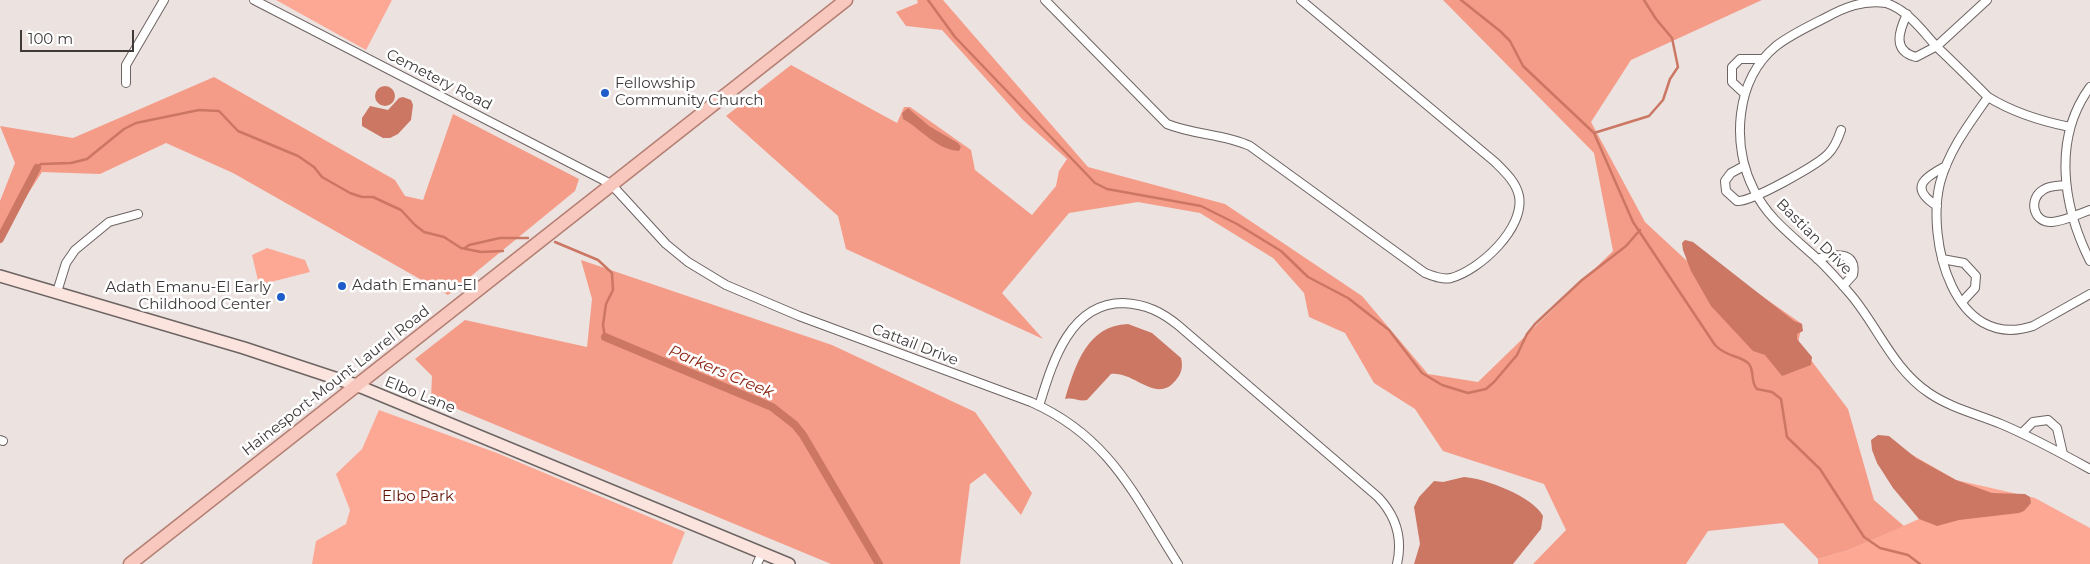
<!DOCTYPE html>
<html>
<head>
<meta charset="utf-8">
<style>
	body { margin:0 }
	#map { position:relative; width:2090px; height:564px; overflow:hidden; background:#ece2e0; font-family:Montserrat,sans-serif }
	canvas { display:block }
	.scale { position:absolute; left:20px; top:30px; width:114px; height:22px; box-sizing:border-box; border:2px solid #3e3a39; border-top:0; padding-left:6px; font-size:15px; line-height:18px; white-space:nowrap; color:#3e3a39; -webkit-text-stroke:4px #fff; paint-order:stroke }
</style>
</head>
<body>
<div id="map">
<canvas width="2090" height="564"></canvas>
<div class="scale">100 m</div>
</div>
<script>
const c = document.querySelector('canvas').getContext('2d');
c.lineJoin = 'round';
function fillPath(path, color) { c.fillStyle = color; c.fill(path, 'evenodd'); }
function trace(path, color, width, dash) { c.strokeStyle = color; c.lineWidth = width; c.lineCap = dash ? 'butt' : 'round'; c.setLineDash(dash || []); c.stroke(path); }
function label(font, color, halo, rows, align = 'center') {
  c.font = font + ' Montserrat,sans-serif'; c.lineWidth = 5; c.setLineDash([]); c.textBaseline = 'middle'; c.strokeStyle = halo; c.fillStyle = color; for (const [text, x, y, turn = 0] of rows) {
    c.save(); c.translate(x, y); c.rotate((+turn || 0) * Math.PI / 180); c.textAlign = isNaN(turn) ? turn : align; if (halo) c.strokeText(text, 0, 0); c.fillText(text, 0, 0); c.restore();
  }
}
fillPath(new Path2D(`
	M 276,0 L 392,0 L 366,50 Z
	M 267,248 L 305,260 L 310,272 L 259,285 L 252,255 Z
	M 379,410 L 497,453 L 685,532 L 672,564 L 312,564 L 316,541 L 346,524 L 350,510 L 336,474 L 362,449 Z
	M 1878,435 L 1956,480 L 2035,498 L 2090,528 L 2090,564 L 1818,564 L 1818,559 L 1849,550 L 1919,519 L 1877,463 Z`), '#fca895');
fillPath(new Path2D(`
	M 917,0 L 943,0 L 1088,167 L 1225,204 L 1362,296 L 1428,374 L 1478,382 L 1613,251 L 1594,153 L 1443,0 L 1762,0 L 1631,60 L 1591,122 L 1645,222 L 1687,261 L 1683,241 L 1802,324 L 1798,343 L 1848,409 L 1874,500 L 1904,526 L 1849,550 L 1818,559 L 1783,523 L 1708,531 L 1686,564 L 1533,564 L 1566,530 L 1544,484 L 1443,451 L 1415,409 L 1374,383 L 1345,333 L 1309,317 L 1304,293 L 1273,258 L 1200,213 L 1138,202 L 1069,213 L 1002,293 L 1043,339 L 846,249 L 838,216 L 726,116 L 791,65 L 897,123 L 904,107 L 910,107 L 971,150 L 975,170 L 1032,215 L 1056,186 L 1059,171 L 1067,159 L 1023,120 L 942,30 L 906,26 L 896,12 L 918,3 Z
	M 214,77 L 395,180 L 405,196 L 423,200 L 453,114 L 579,179 L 575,191 L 448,295 L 233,173 L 166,143 L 100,174 L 42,172 L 0,237 L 0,201 L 15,163 L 0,126 L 73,138 Z
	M 581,260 L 832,345 L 975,412 L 1032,493 L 1021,515 L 985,473 L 970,484 L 960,564 L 831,564 L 431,398 L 432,376 L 415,359 L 465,320 L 587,347 L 592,299 Z`), '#f59c89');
fillPath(new Path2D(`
	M375 96a10 10 0 1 1 20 0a10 10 0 1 1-20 0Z
	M 403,97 L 411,100 L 413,105 L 411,120 L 398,134 L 390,138 L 383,138 L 362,126 L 362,118 L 370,106 L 388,110 L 399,98 Z
	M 908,108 L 929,126 L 958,143 L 961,147 L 959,151 C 937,150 921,129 903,119 L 902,113 Z
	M 1685,240 L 1693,242 L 1794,321 L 1802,324 L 1803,331 L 1797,334 L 1797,339 L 1812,357 L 1811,365 L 1782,376 L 1765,355 L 1753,351 L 1711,306 L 1691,271 L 1683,250 L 1682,243 Z
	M 1128,324 L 1152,333 L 1181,358 C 1183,366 1182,373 1176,380 C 1156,405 1135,371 1111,374 L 1087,400 C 1079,402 1074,397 1065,399 C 1075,366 1087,325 1128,324 Z
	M 1878,435 L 1889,436 L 1916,458 L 1956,480 L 1992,493 L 2025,494 L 2030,497 L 2031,503 L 2024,511 L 2019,513 L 1959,520 L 1937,526 L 1919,519 L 1893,488 L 1877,463 L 1872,450 L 1871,440 Z
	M 1464,477 C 1484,478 1534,497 1543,516 L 1541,529 L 1513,564 L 1414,564 L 1420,544 L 1414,507 L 1419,497 L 1434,481 L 1443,482 Z`), '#cb7764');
trace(new Path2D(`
	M 928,0 L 955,37 L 1095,183 L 1107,189 L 1201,206 L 1237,224 L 1281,251 L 1308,277 L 1348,298 L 1389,330 L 1422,373 L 1442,385 L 1468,393 L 1486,389 L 1494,382 L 1517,355 L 1527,334 L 1535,324 L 1582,280 L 1626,246 L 1640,230
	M 1461,0 L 1500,31 L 1510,41 L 1523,66 L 1594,133 L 1633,222 L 1715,345 C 1727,358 1741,355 1749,364 C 1755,372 1750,382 1757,389 L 1772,392 L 1781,399 L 1787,437 L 1820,469 L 1864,537 L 1880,548 L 1908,555 L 1920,564
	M 1594,133 L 1649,116 L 1663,100 L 1670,79 L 1678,67 L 1672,38 L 1656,19 L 1644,0
	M 37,168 L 41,164 L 71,163 L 87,159 L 124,129 L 136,123 L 199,110 L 219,111 L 238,131 L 298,156 L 314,167 L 322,177 L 350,193 L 362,197 L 373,197 L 401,210 L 415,225 L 424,232 L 444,237 L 461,248 L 481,252 L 503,251
	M 555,242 L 598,260 L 612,273 L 613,290 L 606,304 L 603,325 L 605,337
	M 465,248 L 469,245 L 500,238 L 528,238`), '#cb7764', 2.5);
trace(new Path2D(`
	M 0,239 L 37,168
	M 605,337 L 772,407 L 795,425 L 803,435 L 879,564`), '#cb7764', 8);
const street = new Path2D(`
	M 254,0 L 611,184 L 666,244 L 688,262 L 726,285 L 799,316 L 1031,402 C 1110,437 1134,495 1178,564
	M 1045,0 L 1167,124 C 1194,135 1224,134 1250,146 L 1425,273 C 1433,276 1442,280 1451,278 C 1480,270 1525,228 1519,196 C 1516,182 1505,172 1495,162 L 1301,0
	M 1907,14 C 1899,31 1892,51 1916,57 L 1937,46 L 1987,0
	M 126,83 L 126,65 L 164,0
	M 2090,87 C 2052,139 2063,207 2090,261
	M 1745,94 L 1732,82 L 1732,67 L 1740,59 L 1763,59
	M 1988,97 C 1969,124 1949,150 1940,183 C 1926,240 1954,352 2033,326 L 2090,294
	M 2070,127 C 2040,121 2014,113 1988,97 C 1971,80 1955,64 1938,48 C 1923,32 1908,10 1886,3 C 1863,0 1845,7 1825,18 C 1809,26 1790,35 1776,46 C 1735,80 1731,145 1754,190 C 1767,217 1790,234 1812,254 C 1826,266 1839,281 1851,295 C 1878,327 1893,369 1929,393 C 1951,408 1977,414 2001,424 C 2032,437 2061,453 2090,469
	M 1744,166 L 1731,173 L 1725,181 L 1726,191 L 1737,201 C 1752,202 1817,165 1828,154 C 1834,148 1838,139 1841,130
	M 2066,185 C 2058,186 2050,185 2043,190 C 2028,199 2033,223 2052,222 C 2065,221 2078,214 2090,210
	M 1937,206 C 1909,188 1923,178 1946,166
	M 1817,259 C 1832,254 1858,250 1853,275 L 1843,286
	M 1942,259 L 1964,263 L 1976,276 L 1975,288 L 1962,302
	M 57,292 L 66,263 L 75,250 L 109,222 L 138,214
	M 1039,406 C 1052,364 1069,303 1123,303 C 1146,304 1162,312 1179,326 L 1378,497 C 1396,516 1403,538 1397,564
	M 2022,433 L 2033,422 L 2048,420 L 2057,428 L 2063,454
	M 0,440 L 3,441
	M 757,564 L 762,553`);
const secondary = new Path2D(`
	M 0,276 L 244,348 L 356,385 L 789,564`);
const primary = new Path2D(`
	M 130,564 L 846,0`);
trace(street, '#6c6462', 10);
trace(secondary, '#6c6462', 14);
trace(primary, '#b47e72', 15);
trace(street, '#fff', 8);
trace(secondary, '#fbe3de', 11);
trace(primary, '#f8c7bd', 12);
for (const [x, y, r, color] of [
	[605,93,5,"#1e5dc9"],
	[342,286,5,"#1e5dc9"],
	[281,297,5,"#1e5dc9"]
]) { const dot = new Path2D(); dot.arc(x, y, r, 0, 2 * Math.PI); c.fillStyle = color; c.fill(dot); trace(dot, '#fff', 2); }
label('15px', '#3e3a39', '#fff', [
	["Cemetery Road",439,80,27],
	["Bastian Drive",1814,237,45],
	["Cattail Drive",915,345,21],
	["Hainesport-Mount Laurel Road",336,381,-38],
	["Elbo Lane",420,395,22]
]);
label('15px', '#3e3a39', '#fff', [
	["Fellowship",615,84],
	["Community Church",615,101],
	["Adath Emanu-El",352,286],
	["Adath Emanu-El Early",271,288,"right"],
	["Childhood Center",271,305,"right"]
], 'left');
label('15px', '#601304', '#fff', [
	["Elbo Park",418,497]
]);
label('italic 16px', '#8e2815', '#fff', [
	["Parkers Creek",721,372,23]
]);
</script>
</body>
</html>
